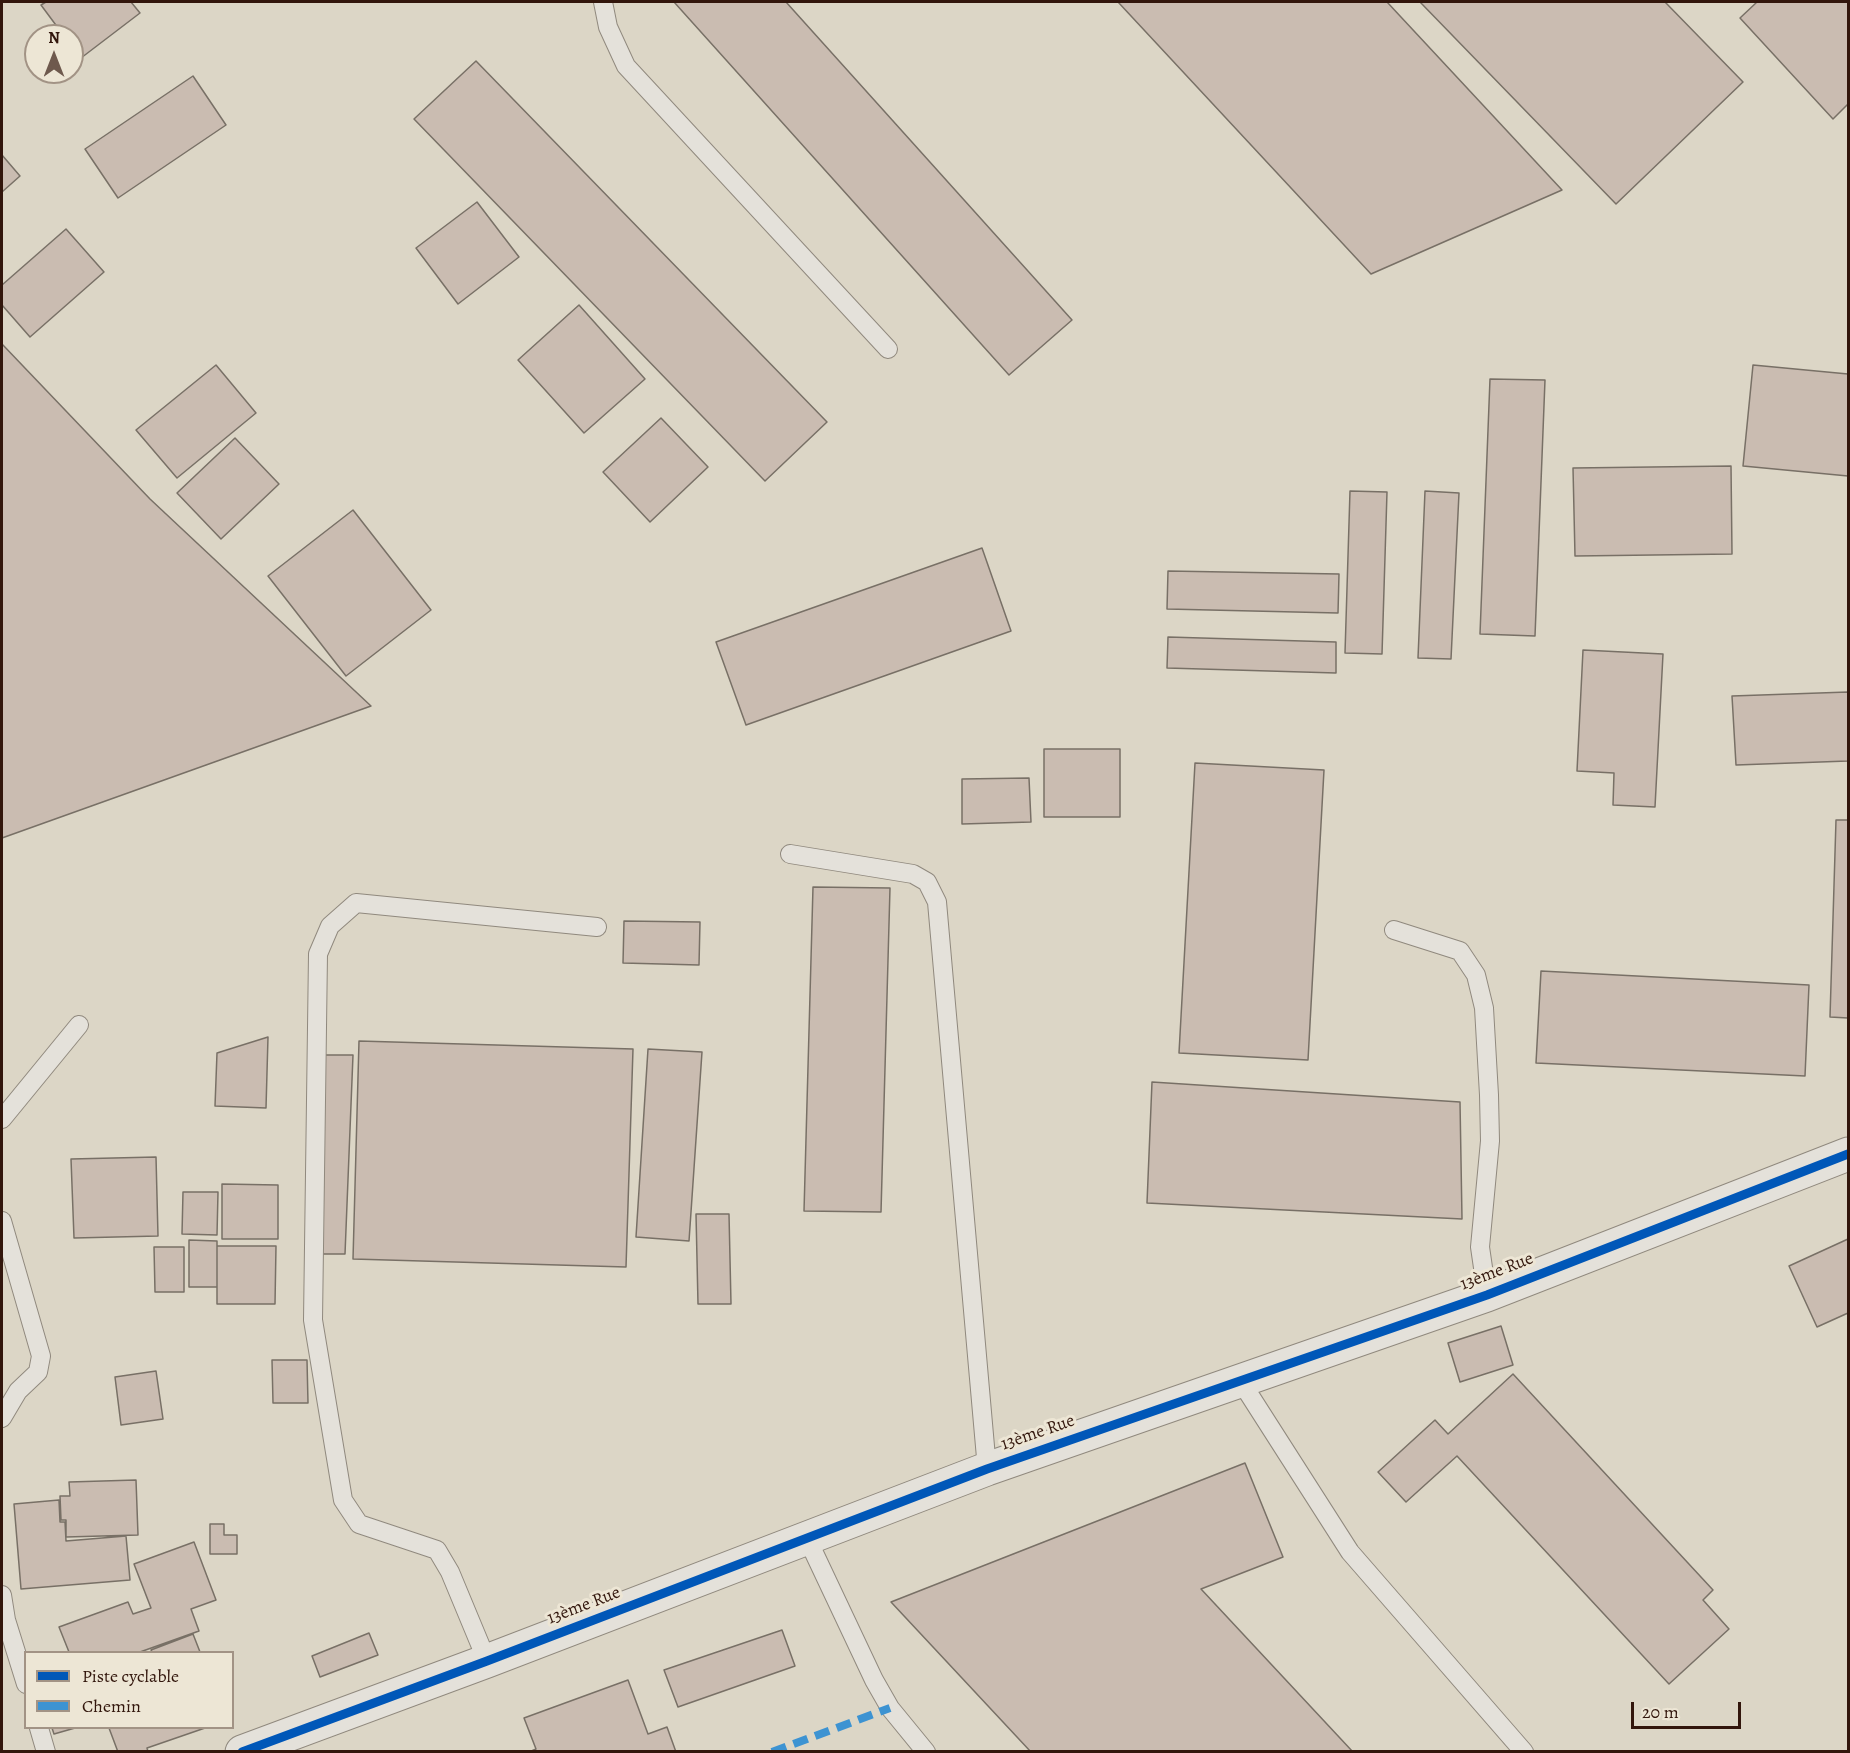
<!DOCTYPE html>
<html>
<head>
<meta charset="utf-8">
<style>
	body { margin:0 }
	#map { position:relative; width:1850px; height:1753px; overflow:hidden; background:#dcd6c6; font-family:Alegreya,serif }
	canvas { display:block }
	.frame { position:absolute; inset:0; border:3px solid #32160c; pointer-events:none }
	.legend { position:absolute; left:24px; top:1651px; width:210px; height:78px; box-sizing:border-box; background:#ede6d5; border:2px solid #a29385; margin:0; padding:8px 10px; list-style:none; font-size:18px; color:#32160c }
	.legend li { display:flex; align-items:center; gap:12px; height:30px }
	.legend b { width:30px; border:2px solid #a29385 }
	.north { position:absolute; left:24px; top:24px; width:60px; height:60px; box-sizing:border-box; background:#ede6d5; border:2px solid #a29385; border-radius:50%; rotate:0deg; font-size:16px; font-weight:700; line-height:24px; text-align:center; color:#32160c }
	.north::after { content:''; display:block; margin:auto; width:21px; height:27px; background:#6e594d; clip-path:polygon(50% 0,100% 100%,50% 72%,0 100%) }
	.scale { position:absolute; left:1631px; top:1702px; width:110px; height:27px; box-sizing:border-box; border:3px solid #32160c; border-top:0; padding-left:8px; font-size:18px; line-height:21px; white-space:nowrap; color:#32160c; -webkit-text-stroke:4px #ede6d5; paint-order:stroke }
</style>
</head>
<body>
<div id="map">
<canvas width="1850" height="1753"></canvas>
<div class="frame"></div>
<ul class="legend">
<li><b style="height:8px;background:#0057b8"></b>Piste cyclable</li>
<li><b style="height:8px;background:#3d93d2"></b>Chemin</li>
</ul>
<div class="north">N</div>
<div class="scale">20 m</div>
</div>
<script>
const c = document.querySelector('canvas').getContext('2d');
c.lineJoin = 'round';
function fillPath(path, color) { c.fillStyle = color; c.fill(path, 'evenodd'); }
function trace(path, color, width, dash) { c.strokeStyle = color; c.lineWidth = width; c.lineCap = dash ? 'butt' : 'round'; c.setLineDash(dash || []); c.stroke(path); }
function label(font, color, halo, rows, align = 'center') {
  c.font = font + ' Alegreya,serif'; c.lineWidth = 6; c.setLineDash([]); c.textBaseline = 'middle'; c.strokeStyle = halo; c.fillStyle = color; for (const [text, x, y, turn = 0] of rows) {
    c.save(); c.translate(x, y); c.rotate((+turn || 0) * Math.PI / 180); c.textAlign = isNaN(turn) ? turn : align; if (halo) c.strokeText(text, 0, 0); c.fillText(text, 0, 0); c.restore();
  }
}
const building = new Path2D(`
	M 46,2 L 131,2 L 140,13 L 81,58 L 72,46 L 72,36 L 64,36 L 41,5 Z
	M 674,2 L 786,2 L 1072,320 L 1009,375 Z
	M 1118,2 L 1387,2 L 1562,190 L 1371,274 Z
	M 1420,2 L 1665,2 L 1743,82 L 1616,204 Z
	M 1757,2 L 1848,2 L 1848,104 L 1833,119 L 1740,18 Z
	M 476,61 L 827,422 L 765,481 L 414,119 Z
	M 193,76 L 226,125 L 118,198 L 85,149 Z
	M 2,155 L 20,176 L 2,192 Z
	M 477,202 L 519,257 L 458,304 L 416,248 Z
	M 66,229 L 104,272 L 30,337 L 2,305 L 2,285 Z
	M 579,305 L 645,379 L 584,433 L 518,360 Z
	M 2,344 L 150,499 L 371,706 L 2,838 Z
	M 216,365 L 256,413 L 177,478 L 136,430 Z
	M 1753,365 L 1848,374 L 1848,476 L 1743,466 Z
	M 1490,379 L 1545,380 L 1535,636 L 1480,634 Z
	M 661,418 L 708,467 L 650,522 L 603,472 Z
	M 235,438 L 279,484 L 221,539 L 177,493 Z
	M 1731,466 L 1732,554 L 1575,556 L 1573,468 Z
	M 1350,491 L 1387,492 L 1382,654 L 1345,653 Z
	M 1425,491 L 1459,493 L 1451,659 L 1418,658 Z
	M 353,510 L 431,610 L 346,676 L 268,576 Z
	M 982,548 L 1011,631 L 746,725 L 716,642 Z
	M 1168,571 L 1339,574 L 1338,613 L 1167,609 Z
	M 1168,637 L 1336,642 L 1336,673 L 1167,668 Z
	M 1583,650 L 1663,654 L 1655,807 L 1613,805 L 1614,773 L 1577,771 Z
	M 1848,692 L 1848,761 L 1736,765 L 1732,696 Z
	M 1044,749 L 1120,749 L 1120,817 L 1044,817 Z
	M 1195,763 L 1324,770 L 1308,1060 L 1179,1053 Z
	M 1029,778 L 1031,822 L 962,824 L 962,779 Z
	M 1836,820 L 1848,820 L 1848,1018 L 1830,1017 Z
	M 813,887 L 890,888 L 881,1212 L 804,1211 Z
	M 624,921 L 700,922 L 699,965 L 623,963 Z
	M 1541,971 L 1809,985 L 1805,1076 L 1536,1063 Z
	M 268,1037 L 266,1108 L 215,1106 L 217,1053 Z
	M 359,1041 L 633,1049 L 626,1267 L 353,1259 Z
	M 648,1049 L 702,1052 L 689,1241 L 636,1237 Z
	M 325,1055 L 353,1055 L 345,1254 L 320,1254 Z
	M 1152,1082 L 1460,1102 L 1462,1219 L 1147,1203 Z
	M 156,1157 L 158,1236 L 74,1238 L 71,1159 Z
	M 222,1184 L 278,1185 L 278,1239 L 222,1239 Z
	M 183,1192 L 218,1192 L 217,1235 L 182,1234 Z
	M 696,1214 L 729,1214 L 731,1304 L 698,1304 Z
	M 1848,1239 L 1848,1313 L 1817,1327 L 1789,1266 Z
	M 189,1240 L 217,1241 L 217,1287 L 189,1287 Z
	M 217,1246 L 276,1246 L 275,1304 L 217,1304 Z
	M 154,1247 L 184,1247 L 184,1292 L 155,1292 Z
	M 1501,1326 L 1513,1365 L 1460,1382 L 1448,1343 Z
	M 272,1360 L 307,1360 L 308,1403 L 273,1403 Z
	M 156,1371 L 163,1419 L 121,1425 L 115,1377 Z
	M 1513,1374 L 1713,1590 L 1703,1600 L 1729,1629 L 1669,1684 L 1457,1456 L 1406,1502 L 1378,1472 L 1435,1420 L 1448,1434 Z
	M 1245,1463 L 1283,1557 L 1201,1589 L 1353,1752 L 1031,1752 L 891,1602 Z
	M 136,1480 L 138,1535 L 66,1537 L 66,1520 L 61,1520 L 60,1496 L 70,1496 L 69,1482 Z
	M 59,1500 L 60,1522 L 65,1522 L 66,1541 L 126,1536 L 130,1580 L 21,1589 L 14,1504 Z
	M 210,1524 L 224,1524 L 224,1535 L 237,1535 L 237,1554 L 210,1554 Z
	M 194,1542 L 216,1600 L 191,1609 L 199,1631 L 140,1652 L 69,1652 L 59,1627 L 128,1602 L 133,1614 L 151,1608 L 134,1564 Z
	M 782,1630 L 795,1666 L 678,1707 L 664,1670 Z
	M 369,1633 L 378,1655 L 320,1677 L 312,1656 Z
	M 193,1634 L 200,1652 L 152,1652 L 151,1650 Z
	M 628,1680 L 648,1734 L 667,1727 L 676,1752 L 529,1752 L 536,1749 L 524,1718 Z
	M 52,1728 L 75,1728 L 54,1734 Z
	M 109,1728 L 205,1728 L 147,1748 L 148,1752 L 118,1752 Z`);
fillPath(building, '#cabcb1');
trace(building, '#787066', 1.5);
const lane = new Path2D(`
	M 603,2 L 608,27 L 626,66 L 888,349
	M 790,854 L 913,874 L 927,882 L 937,902 L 987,1469
	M 1394,930 L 1460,951 L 1476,975 L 1484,1008 L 1489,1095 L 1490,1141 L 1480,1247 L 1487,1295
	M 2,1119 L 79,1025
	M 2,1221 L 41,1356 L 38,1372 L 18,1391 L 2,1418
	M 1240,1380 L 1350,1552 L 1524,1752
	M 807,1538 L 874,1680 L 890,1708 L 926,1752
	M 2,1595 L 6,1620 L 26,1684
	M 487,1661 L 450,1572 L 437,1550 L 359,1524 L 343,1500 L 313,1320 L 318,954 L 330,926 L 356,903 L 597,927
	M 39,1728 L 46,1752`);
const street = new Path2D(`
	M 242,1752 L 487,1661 L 987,1469 L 1487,1295 L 1848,1154`);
trace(lane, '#90897e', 20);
trace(street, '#90897e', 35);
trace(lane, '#e4e1da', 18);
trace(street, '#e4e1da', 33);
trace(new Path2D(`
	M 772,1752 L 890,1708`), '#3d93d2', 8, [15, 8]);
trace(new Path2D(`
	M 242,1752 L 487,1661 L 987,1469 L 1487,1295 L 1848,1154`), '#0057b8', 9);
label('18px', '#32160c', '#ede6d5', [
	["13ème Rue",1497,1272,-21],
	["13ème Rue",1038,1433,-19],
	["13ème Rue",584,1606,-21]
]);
</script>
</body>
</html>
